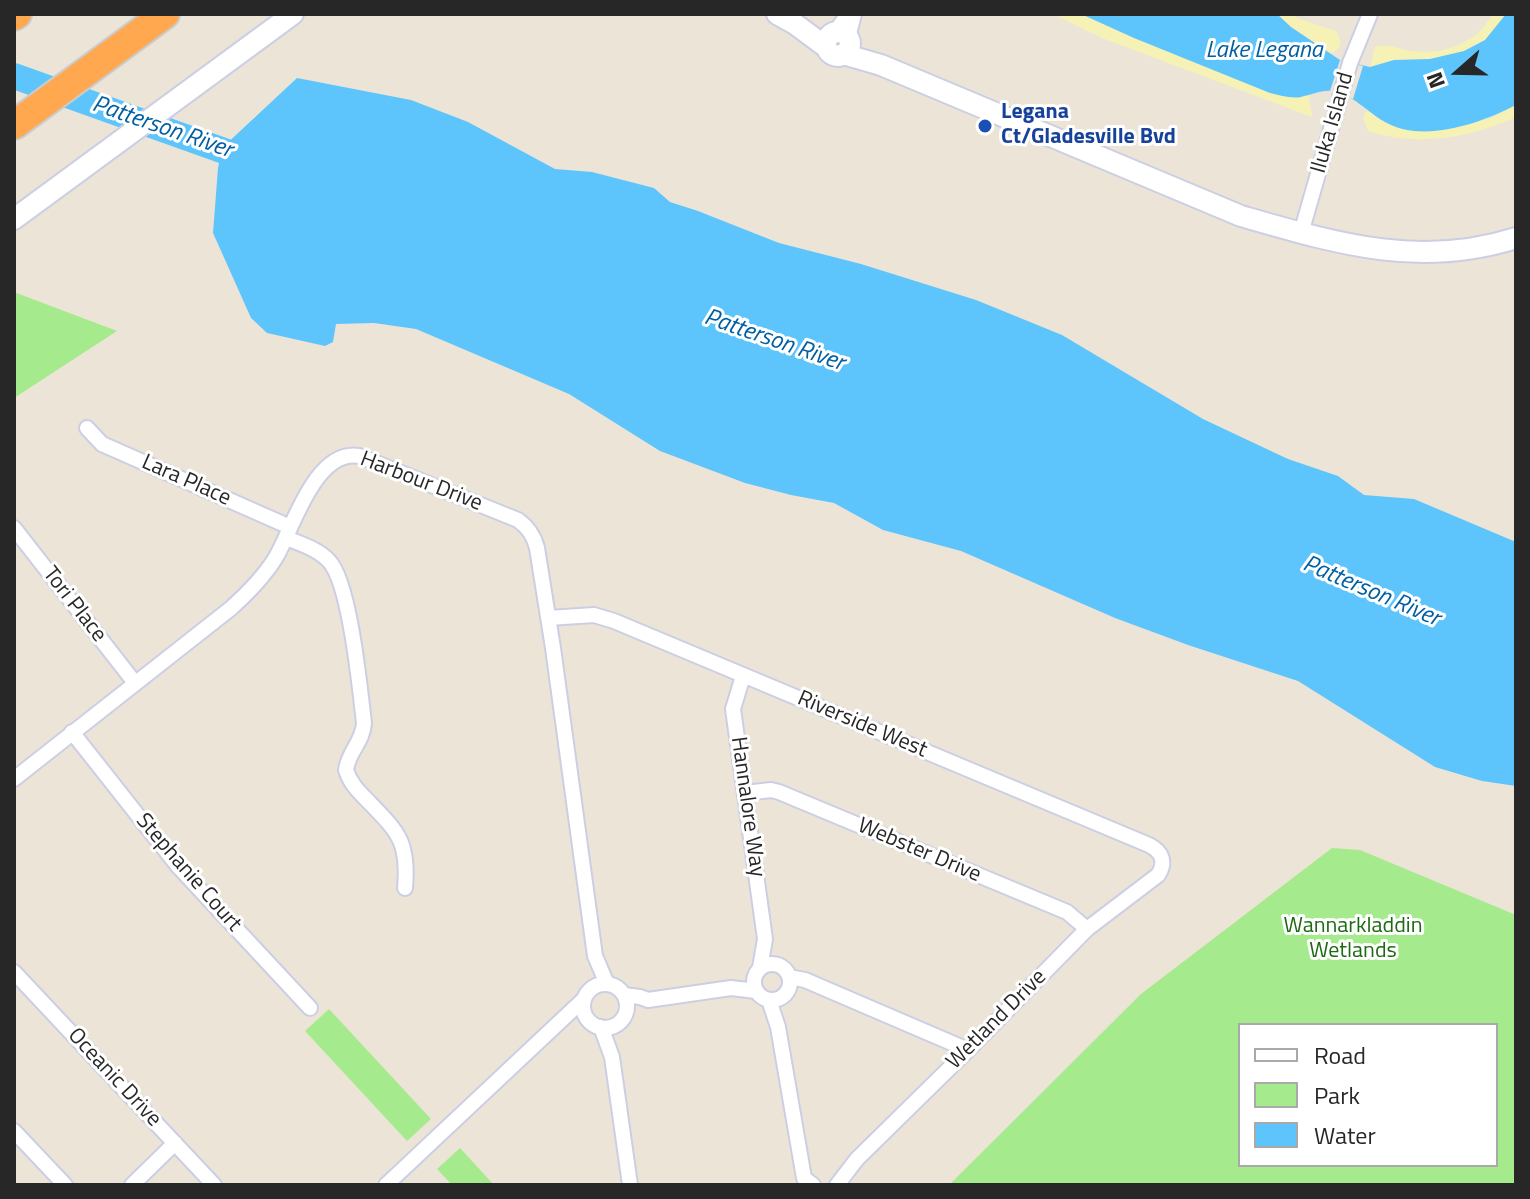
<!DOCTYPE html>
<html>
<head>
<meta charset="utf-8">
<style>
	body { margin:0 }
	#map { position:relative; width:1530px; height:1199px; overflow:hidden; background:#ece5d7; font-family:"Titillium Web",sans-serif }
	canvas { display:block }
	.frame { position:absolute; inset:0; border:16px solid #272727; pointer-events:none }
	.legend { position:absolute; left:1238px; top:1023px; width:260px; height:144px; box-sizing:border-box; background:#fff; border:2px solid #a9a9a9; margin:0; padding:10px 14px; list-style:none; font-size:24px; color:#272727 }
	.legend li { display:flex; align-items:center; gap:16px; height:40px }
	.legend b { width:40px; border:2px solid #a9a9a9 }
	.north { position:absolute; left:1418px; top:32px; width:80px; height:80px; -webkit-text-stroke:6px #fff; paint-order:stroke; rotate:250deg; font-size:22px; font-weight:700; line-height:32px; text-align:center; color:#272727 }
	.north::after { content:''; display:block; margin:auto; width:28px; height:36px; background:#272727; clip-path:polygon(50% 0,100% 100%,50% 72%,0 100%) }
</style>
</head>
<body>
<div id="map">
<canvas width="1530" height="1199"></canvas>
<div class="frame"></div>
<ul class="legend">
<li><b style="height:10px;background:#fff"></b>Road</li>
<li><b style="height:22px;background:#a5ea8c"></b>Park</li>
<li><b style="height:22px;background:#5dc5fb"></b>Water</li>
</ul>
<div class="north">N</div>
</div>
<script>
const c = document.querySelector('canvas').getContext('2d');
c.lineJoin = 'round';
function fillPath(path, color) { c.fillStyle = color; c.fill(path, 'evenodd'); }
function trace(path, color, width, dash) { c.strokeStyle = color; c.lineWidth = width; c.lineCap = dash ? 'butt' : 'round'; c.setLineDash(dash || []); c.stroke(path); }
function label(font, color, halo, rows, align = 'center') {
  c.font = font + ' "Titillium Web",sans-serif'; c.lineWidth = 6; c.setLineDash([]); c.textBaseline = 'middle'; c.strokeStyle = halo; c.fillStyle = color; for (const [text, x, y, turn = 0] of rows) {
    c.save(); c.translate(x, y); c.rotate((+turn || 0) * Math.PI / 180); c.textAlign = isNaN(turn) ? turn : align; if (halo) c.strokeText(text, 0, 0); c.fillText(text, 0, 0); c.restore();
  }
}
fillPath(new Path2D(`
	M 14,292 L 117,331 L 14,398 Z
	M 1332,848 L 1360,850 L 1516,915 L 1516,1185 L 949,1185 L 1141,994 ZM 1240,1025 L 1496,1025 L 1496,1165 L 1240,1165 Z
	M 329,1009 L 431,1119 L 407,1141 L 305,1031 Z
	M 460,1148 L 494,1185 L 495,1185 L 452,1185 L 437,1169 Z`), '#a5ea8c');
fillPath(new Path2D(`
	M 1053,14 L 1081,14 L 1134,38 L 1300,97 L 1309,95 L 1312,117 L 1102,38 Z
	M 1277,14 L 1292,14 L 1297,18 L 1336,31 C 1342,41 1343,49 1331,53 L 1291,27 Z
	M 1493,14 L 1506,14 L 1485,40 L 1464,51 L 1430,59 L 1394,60 L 1370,67 L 1375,47 C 1387,43 1399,49 1412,51 C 1433,55 1460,48 1477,34 C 1483,28 1488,21 1493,14 Z
	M 1516,105 L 1516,117 L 1514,118 C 1468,138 1416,147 1368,131 L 1363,118 L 1367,110 L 1384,122 L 1429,131 L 1459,127 L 1491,118 Z`), '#f6f1b5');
fillPath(new Path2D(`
	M 1081,14 L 1277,14 L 1291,27 L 1340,60 L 1370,67 L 1394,60 L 1430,59 L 1464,51 L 1485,40 L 1506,14 L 1516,14 L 1516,105 C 1481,123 1423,144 1385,122 C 1367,112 1353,94 1331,91 C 1322,90 1310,95 1301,97 C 1291,99 1280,95 1270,93 L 1134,38 Z
	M 297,78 L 411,100 L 468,122 L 555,169 L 592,172 L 654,188 L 670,202 L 698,211 L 779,243 L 861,264 L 976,300 L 1062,335 L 1203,419 L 1288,459 L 1338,476 L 1364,495 L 1414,499 L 1516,542 L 1516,786 L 1482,781 L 1435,767 L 1298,681 L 1188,645 L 1115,618 L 961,551 L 883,530 L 834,503 L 791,495 L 745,483 L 660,451 L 569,394 L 416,329 L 374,323 L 336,324 L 333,342 L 325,346 L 267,333 L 251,318 L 213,233 L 218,168 L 222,148 Z`), '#5dc5fb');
fillPath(new Path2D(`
	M 1340,60 L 1363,66 L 1353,99 L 1330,91 Z`), '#ece5d7');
trace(new Path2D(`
	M 14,76 L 255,162`), '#5dc5fb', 26);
const minor = new Path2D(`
	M 835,32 L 848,14
	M 848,38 L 854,14
	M 1301,233 L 1350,63 L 1370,14
	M 87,428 L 102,444 L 290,527
	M 14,528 L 135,683
	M 286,538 C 301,544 318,549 329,561 C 350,583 360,690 364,723 C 363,742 348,752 346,770 C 350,783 358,791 367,800 C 398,832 409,841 405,888
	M 548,618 L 594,615 L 614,621 L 1149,845 C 1163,852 1166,863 1158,875 L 1087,929 L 968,1050 L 857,1159 L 837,1185
	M 743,676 L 733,709 L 765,939 L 760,968
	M 72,732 L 177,865 L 310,1008
	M 14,779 L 230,609 C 248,593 264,577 276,557 C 293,528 315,449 359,456 L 518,520 C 529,528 534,536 537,548 L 553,648 L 595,956 L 607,984
	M 745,793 L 771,790 L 779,792 L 1067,912 L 1087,929
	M754 982a18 18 0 1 1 36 0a18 18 0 1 1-36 0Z
	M 14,972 L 214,1185
	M 789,977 L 805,980 L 968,1050
	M583 1006a22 22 0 1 1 44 0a22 22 0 1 1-44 0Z
	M 624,995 L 640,997 L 648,1000 L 731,988 L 756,991
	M 769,1000 L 778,1027 L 804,1178 L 813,1185
	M 601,1027 L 612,1057 L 630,1185
	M 14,1131 L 65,1185
	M 132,1185 L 175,1143
	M 386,1185 L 584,999`);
const secondary = new Path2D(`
	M 777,14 L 795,24 L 826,47
	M826 44a12 12 0 1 1 24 0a12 12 0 1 1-24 0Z
	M 843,54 L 881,65 L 1241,216 C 1335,243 1419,269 1516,238
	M 14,219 L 293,14`);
const motorway = new Path2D(`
	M 14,16 L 17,14
	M 14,125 L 165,14`);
trace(minor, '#cccfe3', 18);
trace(secondary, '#cccfe3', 24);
trace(motorway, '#cbcbcb', 32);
trace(minor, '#fff', 14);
trace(secondary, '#fff', 20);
trace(motorway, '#ffa84f', 28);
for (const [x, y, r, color] of [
	[985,126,8,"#1a4fb4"]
]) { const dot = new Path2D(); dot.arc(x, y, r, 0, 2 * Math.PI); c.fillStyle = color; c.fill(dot); trace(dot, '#fff', 3); }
label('bold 22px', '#164399', '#fff', [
	["Legana",1001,113],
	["Ct/Gladesville Bvd",1001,138]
], 'left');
label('22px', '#272727', '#fff', [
	["Iluka Island",1333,123,-74],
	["Lara Place",186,481,24],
	["Harbour Drive",421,482,21],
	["Tori Place",74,605,52],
	["Riverside West",862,725,23],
	["Hannalore Way",747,807,82],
	["Webster Drive",919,851,23],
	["Stephanie Court",188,873,49],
	["Wetland Drive",997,1020,-45],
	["Oceanic Drive",114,1078,47]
]);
label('22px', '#1d6b11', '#fff', [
	["Wannarkladdin",1353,927],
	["Wetlands",1353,952]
]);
label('italic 24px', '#005fa3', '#fff', [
	["Lake Legana",1264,51],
	["Patterson River",162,128,19],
	["Patterson River",774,341,19],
	["Patterson River",1371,592,23]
]);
</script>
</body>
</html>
